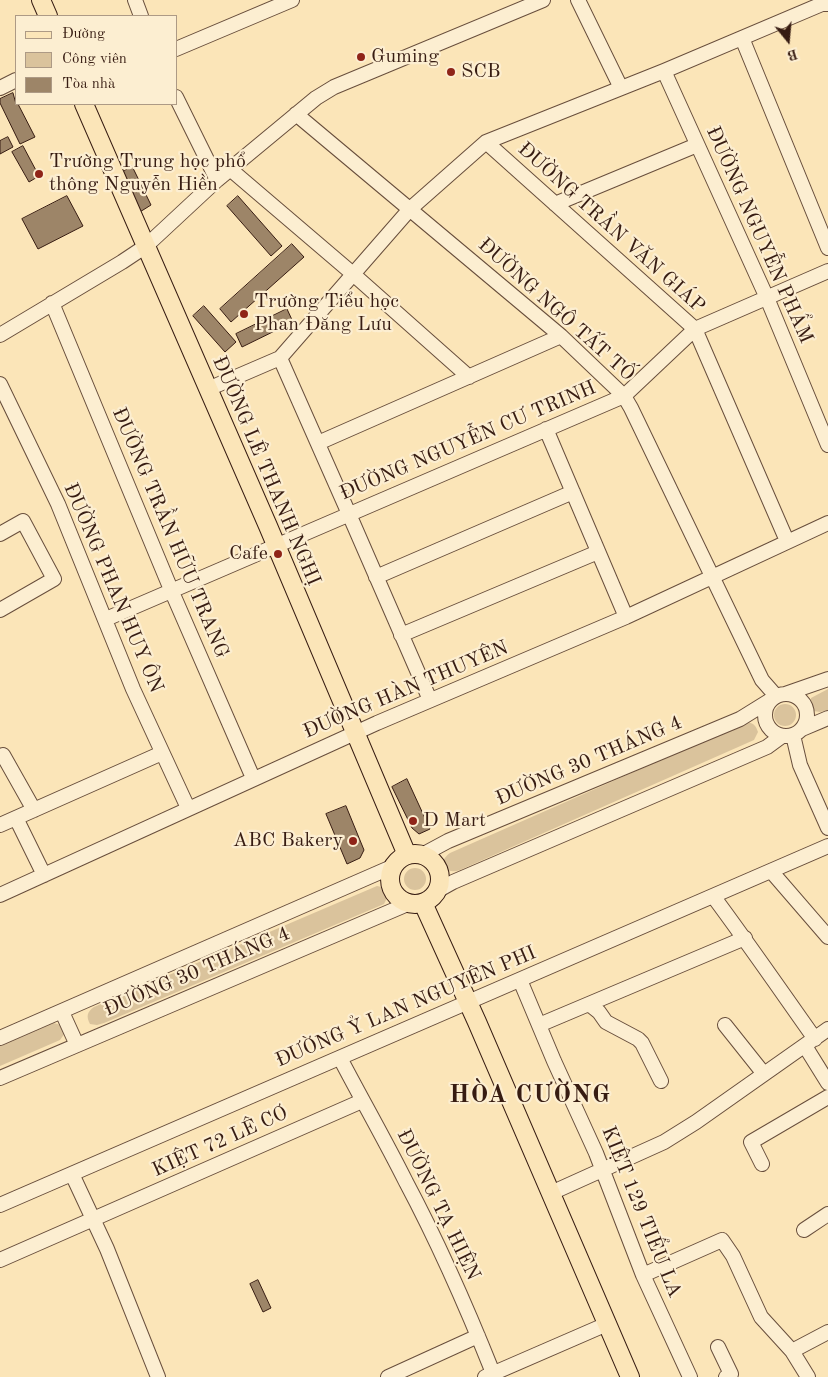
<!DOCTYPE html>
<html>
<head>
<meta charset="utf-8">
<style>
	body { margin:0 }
	#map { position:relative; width:828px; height:1377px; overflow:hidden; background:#fbe5b8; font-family:"Old Standard TT",serif }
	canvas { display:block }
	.legend { position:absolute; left:15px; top:15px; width:162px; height:90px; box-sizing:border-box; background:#fceed1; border:1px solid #ad9a85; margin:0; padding:6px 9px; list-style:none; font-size:15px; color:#371c12 }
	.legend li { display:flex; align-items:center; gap:10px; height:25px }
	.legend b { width:25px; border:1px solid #ad9a85 }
	.north { position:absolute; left:763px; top:15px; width:50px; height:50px; -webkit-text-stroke:4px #fceed1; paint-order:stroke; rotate:163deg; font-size:14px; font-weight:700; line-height:20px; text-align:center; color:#371c12 }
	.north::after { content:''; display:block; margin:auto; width:18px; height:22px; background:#371c12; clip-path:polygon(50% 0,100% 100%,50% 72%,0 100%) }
</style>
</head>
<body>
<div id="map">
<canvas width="828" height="1377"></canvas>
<ul class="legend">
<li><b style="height:6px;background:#fbe5b8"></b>Đường</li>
<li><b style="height:14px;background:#dac39c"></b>Công viên</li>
<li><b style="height:14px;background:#9d8568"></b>Tòa nhà</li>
</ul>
<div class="north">B</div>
</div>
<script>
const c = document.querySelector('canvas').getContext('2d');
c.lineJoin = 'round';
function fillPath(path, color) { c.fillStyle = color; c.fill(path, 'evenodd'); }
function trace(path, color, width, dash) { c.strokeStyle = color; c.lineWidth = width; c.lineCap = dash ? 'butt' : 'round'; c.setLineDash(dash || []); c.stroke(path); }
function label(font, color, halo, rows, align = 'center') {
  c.font = font + ' "Old Standard TT",serif'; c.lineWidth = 4.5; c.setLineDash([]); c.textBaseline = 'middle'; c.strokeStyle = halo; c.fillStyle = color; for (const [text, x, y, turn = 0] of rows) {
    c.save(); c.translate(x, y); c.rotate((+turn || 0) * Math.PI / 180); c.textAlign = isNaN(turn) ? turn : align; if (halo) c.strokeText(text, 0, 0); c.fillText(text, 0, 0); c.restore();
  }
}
fillPath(new Path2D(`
	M 828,689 L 828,710 L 820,712 L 813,711 L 810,703 L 811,698 Z
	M774 715a11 11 0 1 1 22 0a11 11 0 1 1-22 0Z
	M 747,722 C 754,723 756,726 758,732 L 754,740 L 460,870 C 445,875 436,863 450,853 Z
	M404 879a11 11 0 1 1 22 0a11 11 0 1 1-22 0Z
	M 377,886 C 384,887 386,890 388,896 L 384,904 L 377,907 L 104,1023 L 97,1025 L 90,1024 C 86,1016 87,1012 94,1007 Z
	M 53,1023 C 60,1024 62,1026 65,1033 L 60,1040 L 0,1066 L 0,1045 Z`), '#dac39c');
const building = new Path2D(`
	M 13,93 L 16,104 L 18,104 L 35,137 L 20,144 L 0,103 L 0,99 Z
	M 8,137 L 13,147 L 0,154 L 0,141 Z
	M 23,146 L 39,176 L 29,182 L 12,152 Z
	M 132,166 L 151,205 L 135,215 L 116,177 Z
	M 67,196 L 83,226 L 38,249 L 22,219 Z
	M 238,196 L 282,246 L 271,256 L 227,206 Z
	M 292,244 L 304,257 L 231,322 L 220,309 Z
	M 204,306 L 236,342 L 225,352 L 193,316 Z
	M 287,309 L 293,322 L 242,347 L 236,334 Z
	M 407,779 L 430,829 L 419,834 L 412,828 L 392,787 Z
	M 346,806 L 364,850 L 360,858 L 347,864 L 326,814 Z
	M 258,1280 L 271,1308 L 263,1312 L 250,1284 Z`);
fillPath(building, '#9d8568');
trace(building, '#371c12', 1);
const minor = new Path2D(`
	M 135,0 L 141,16
	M 578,0 L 621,88
	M 742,38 L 828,248
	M 176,49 L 292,0
	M 664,71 L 767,298 L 828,445
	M 0,88 L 16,80
	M 176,97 L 217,180
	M 296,114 L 561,336 L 624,396 L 631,408 L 762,680 L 776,696
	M 486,142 L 695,329 L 787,541
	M 230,169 L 353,274 L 469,377
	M 555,204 L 697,145
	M 52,303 L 172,592 L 253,778
	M 0,335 L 122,262 L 146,246 L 217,180 L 316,98 L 334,87 L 543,0
	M 280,358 L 349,514 L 430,700
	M 0,384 L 58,504 L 133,689 L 188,808
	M 208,389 L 280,358 L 410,209 L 486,142 L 664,71 L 822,4 L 828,4
	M 546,429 L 626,617
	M 318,443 L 561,336
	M 0,534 L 23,521 L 54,579 L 0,610
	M 376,577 L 573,492
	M 106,619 L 624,396 L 695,329 L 828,271
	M 401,635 L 598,552
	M765 715a21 21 0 1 1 42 0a21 21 0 1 1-42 0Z
	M 785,694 L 828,679
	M 802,729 L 828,718
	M 793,735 L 800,765 L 828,828
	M 3,755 L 34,810
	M 16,818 L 44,875
	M 0,825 L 162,753
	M 422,855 L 448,841 L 740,719 L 769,701
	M 771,871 L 828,937
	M 437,891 L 453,882 L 767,747 L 782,736
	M 0,895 L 377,723 L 626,617 L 828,523
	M 713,896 C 748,943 781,991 815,1039
	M 520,980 L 554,1061 L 596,1153 L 643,1275 L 690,1377
	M 589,1004 L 599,1012 L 606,1022 L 638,1039 L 642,1043 L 661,1081
	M 62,1012 L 77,1045
	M 539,1025 L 745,938
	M 725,1025 L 764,1074
	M 0,1038 L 394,866
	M 805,1046 L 828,1083
	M 340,1058 C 362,1100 385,1140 406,1182 C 439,1244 467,1308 493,1373
	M 0,1078 L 410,903
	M 762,1164 L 751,1142 L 828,1097
	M 72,1174 L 107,1249 L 158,1377
	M 551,1193 L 664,1142 L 696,1122 L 828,1029
	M 0,1205 L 828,846
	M 804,1230 L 828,1214
	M 0,1260 L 362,1101
	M 643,1275 L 722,1240 L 733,1256 L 761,1317 L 792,1351 L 808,1377
	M 718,1347 L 731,1374 L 726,1377
	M 792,1351 L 828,1332
	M 388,1377 L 478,1336
	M 485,1377 L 607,1324`);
const major = new Path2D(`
	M 41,0 L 48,16
	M 84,104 L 268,526 L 407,855
	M390 879a25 25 0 1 1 50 0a25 25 0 1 1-50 0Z
	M 423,903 L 477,1022 L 630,1377`);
trace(minor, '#684e3c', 16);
trace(major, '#371c12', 20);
trace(minor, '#fceed1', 14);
trace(major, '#fbe5b8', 18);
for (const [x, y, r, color] of [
	[361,57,5,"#8f2418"],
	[451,72,5,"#8f2418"],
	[39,174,5,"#8f2418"],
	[244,314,5,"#8f2418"],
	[278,554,5,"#8f2418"],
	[413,821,5,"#8f2418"],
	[353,841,5,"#8f2418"]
]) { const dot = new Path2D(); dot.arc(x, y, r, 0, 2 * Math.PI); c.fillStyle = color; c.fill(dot); trace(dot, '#fceed1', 2); }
label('20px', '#371c12', '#fceed1', [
	["Guming",371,57],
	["SCB",461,72],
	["Trường Trung học phổ",49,162],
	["thông Nguyễn Hiền",49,185],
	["Trường Tiểu học",254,302],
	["Phan Đăng Lưu",254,325],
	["Cafe",268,554,"right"],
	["D Mart",423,821],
	["ABC Bakery",343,841,"right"]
], 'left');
label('20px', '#371c12', '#fceed1', [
	["ĐƯỜNG TRẦN VĂN GIÁP",611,228,42],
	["ĐƯỜNG NGUYỄN PHẨM",759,235,66],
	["ĐƯỜNG NGÔ TẤT TỐ",556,310,42],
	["ĐƯỜNG NGUYỄN CƯ TRINH",468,441,-23],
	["ĐƯỜNG LÊ THANH NGHỊ",266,471,67],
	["ĐƯỜNG TRẦN HỮU TRANG",170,533,67],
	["ĐƯỜNG PHAN HUY ÔN",113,588,67],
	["ĐƯỜNG HÀN THUYÊN",406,690,-23],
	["ĐƯỜNG 30 THÁNG 4",589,761,-23],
	["ĐƯỜNG 30 THÁNG 4",197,972,-23],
	["ĐƯỜNG Ỷ LAN NGUYÊN PHI",406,1007,-23],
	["KIỆT 72 LÊ CƠ",220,1142,-24],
	["ĐƯỜNG TẠ HIỆN",438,1205,64],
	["KIỆT 129 TIỂU LA",641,1212,68]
]);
c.letterSpacing = '1px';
label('bold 25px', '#371c12', '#fceed1', [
	["HÒA CƯỜNG",530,1095]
]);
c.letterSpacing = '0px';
</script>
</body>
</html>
